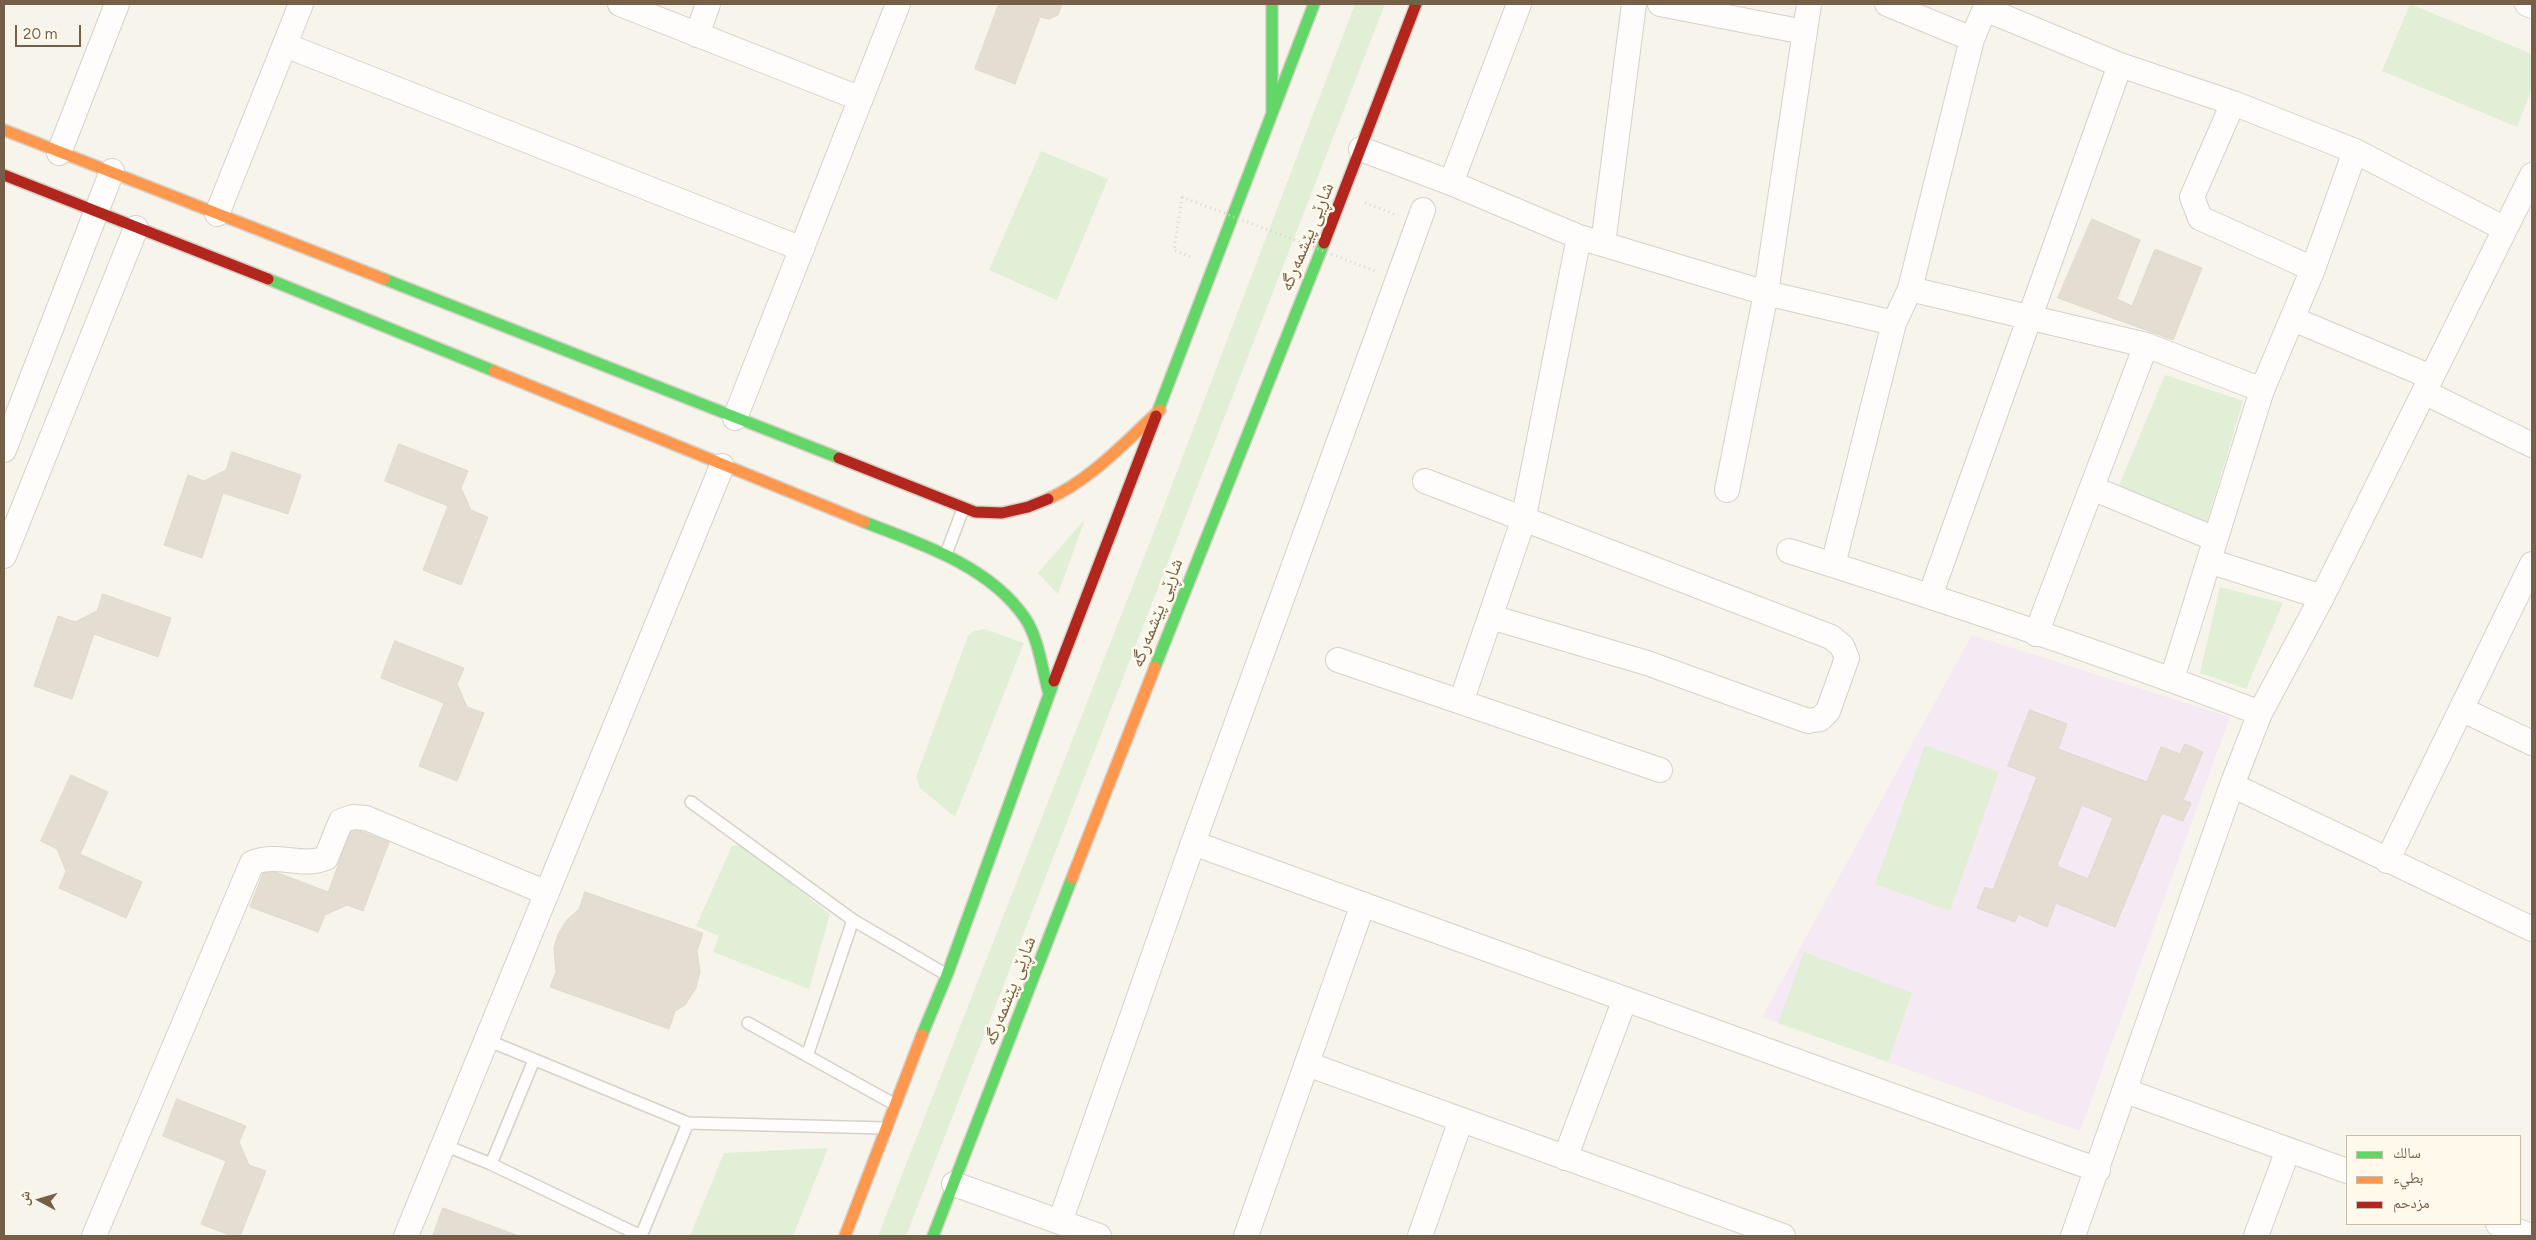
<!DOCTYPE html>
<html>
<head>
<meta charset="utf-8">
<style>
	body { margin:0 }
	#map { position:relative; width:2536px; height:1240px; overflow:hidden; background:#f7f4eb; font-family:Figtree,"Noto Naskh Arabic",sans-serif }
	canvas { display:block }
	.frame { position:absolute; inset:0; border:5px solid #765f49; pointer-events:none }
	.legend { position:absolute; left:2346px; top:1135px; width:175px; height:90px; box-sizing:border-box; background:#fffaeb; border:1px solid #c8bcaa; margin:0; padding:6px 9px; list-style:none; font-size:15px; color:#765f49 }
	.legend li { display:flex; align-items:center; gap:10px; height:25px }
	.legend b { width:25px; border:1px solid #c8bcaa }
	.north { position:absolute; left:15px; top:1175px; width:50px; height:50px; -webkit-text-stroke:4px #fffaeb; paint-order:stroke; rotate:276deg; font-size:14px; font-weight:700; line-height:20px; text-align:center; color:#765f49 }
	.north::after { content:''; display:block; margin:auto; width:18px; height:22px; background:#765f49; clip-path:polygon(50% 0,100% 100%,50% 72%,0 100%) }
	.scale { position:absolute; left:15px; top:25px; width:66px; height:22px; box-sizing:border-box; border:2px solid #765f49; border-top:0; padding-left:6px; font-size:15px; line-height:18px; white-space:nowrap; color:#765f49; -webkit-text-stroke:4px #fffaeb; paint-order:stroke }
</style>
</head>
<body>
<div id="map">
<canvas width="2536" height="1240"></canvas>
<div class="frame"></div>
<ul class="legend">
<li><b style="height:6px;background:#63d668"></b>سالك</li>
<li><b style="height:6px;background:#ff974d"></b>بطيء</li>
<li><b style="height:6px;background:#b3261e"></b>مزدحم</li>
</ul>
<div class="north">ش</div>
<div class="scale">20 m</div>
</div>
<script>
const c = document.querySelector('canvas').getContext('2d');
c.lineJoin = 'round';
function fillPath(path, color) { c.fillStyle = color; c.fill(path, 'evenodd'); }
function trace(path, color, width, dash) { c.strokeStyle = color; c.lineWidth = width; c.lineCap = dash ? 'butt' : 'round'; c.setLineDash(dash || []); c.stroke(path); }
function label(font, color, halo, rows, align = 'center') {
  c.font = font + ' Figtree,"Noto Naskh Arabic",sans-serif'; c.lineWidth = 5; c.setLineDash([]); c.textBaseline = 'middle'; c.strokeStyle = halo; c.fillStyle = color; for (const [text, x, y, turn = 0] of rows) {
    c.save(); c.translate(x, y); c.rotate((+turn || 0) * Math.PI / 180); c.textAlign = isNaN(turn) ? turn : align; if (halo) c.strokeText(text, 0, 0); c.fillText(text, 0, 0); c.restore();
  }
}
fillPath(new Path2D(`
	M 1972,635 L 2230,717 L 2080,1131 L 1762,1017 Z`), '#f5eaf3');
fillPath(new Path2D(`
	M 1355,4 L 1385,4 L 906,1236 L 878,1236 L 1162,511 Z
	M 2410,4 L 2532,54 L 2532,89 L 2517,127 L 2382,71 Z
	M 1041,151 L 1108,179 L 1057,300 L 989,270 Z
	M 2165,375 L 2243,401 L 2207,522 L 2118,488 Z
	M 1085,519 L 1058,594 L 1038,573 Z
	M 2220,587 L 2283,603 L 2246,689 L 2200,673 Z
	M 984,629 L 1024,643 L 955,817 L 920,788 L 916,777 L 968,636 L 974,631 Z
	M 1925,745 L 1999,772 L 1950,911 L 1875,884 Z
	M 741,845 L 830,914 L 809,989 L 713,952 L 719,936 L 696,926 L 732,846 Z
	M 1804,952 L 1912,993 L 1888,1062 L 1778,1023 Z
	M 828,1148 L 793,1236 L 690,1236 L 724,1153 Z`), '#e0efd5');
const building = new Path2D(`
	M 999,4 L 1062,4 L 1058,15 L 1049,19 L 1040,17 L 1015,84 L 975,69 Z
	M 2092,219 L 2140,240 L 2117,299 L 2132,306 L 2155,249 L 2202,268 L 2173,340 L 2058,298 Z
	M 399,444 L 468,471 L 461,488 L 471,510 L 488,517 L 461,585 L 423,570 L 448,506 L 385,481 Z
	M 232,452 L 301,475 L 288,514 L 223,493 L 202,558 L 164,545 L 188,475 L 204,481 L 226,470 Z
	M 103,594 L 171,618 L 158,657 L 94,634 L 72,699 L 34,686 L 58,616 L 75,622 L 97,611 Z
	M 395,641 L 464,668 L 457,684 L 467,707 L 484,713 L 457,781 L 419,766 L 444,703 L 381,678 Z
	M 2030,710 L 2067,724 L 2058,749 L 2147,782 L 2161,747 L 2180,754 L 2185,744 L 2203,752 L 2183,800 L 2191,803 L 2183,821 L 2162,813 L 2115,927 L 2056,903 L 2047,927 L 2018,914 L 2015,922 L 1977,908 L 1985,887 L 1993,890 L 2037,777 L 2008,766 ZM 2082,805 L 2113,818 L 2088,879 L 2057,866 Z
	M 71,775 L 108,792 L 80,854 L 142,882 L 126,918 L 59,888 L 66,871 L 57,849 L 41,841 Z
	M 352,828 L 389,842 L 363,911 L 347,905 L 325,915 L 318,932 L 250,907 L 265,868 L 328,892 Z
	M 585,892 L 703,933 L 697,951 L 700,972 L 696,988 L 685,1005 L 675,1011 L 669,1029 L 550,987 L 556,972 L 554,948 L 558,934 L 567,920 L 579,909 Z
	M 177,1099 L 246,1126 L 239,1142 L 249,1165 L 266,1171 L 240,1236 L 232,1236 L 201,1224 L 226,1161 L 163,1136 Z
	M 443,1208 L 519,1236 L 433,1236 Z`);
fillPath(building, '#e4ddd2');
trace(building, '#e0d8cd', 1);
const lane = new Path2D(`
	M 946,554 L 963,509
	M 691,802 L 853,920 L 947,975
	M 748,1023 L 894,1104
	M 487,1040 L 688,1123 L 885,1128
	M 807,1056 L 853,920
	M 444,1145 L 491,1164 L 641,1236
	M 491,1164 L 534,1060
	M 641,1236 L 688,1123`);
const street = new Path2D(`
	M 620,4 L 861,99
	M 1660,4 L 1804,32
	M 1887,4 L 1972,39
	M 2527,4 L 2532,6
	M 1985,9 L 2120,65 L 2233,103 L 2355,151 L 2505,229
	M 697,35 L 708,4
	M 285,45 L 802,249
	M 2233,103 L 2192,197 L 2200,218 L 2313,269
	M 1361,149 L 1451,183 L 1519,4
	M 59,153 L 117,4
	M 1451,183 L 1579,237 L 1766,293 L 1894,323
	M 217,214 L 301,4
	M 1603,244 L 1634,4
	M 1910,289 L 2146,345 L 2262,390
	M 2293,319 L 2431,377
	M 2424,392 L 2532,445
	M 735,418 L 898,4
	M 4,450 L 112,171
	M 1425,481 L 1831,637 L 1842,646 L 1847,658 L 1828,711 L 1820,719 L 1808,721 L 1647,663 L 1491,617
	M 2092,488 L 2215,539
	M 1727,490 L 1766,293 L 1809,4
	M 1789,551 C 1947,601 2106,654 2260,713
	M 4,556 L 136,228
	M 2209,561 L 2322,597
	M 1833,565 L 1894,323 L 1910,289 L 1972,39 L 1987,4
	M 1930,596 L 2120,65
	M 2036,634 L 2146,345
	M 1338,660 L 1660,770
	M 2172,679 L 2262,390 L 2313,269 L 2355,151
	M 1461,702 L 1523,521 L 1579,237
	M 2461,709 L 2532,743
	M 2232,785 L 2532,929
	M 1193,843 L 2098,1170
	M 2387,861 L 2532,564
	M 1307,1064 L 1783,1236
	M 2126,1091 L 2347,1171
	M 1565,1158 L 1625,999
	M 954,1184 L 1099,1236
	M 1060,1222 L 1193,843 L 1423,210
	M 2498,1224 L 2532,1236
	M 94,1236 L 252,863 C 277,852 302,868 326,858 L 341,821 L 353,817 L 366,818 L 547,893
	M 406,1236 L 722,466
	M 1246,1236 L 1363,904
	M 1420,1236 L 1461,1120
	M 2073,1236 L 2232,785 L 2260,713 L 2322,597 L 2532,175
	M 2256,1236 L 2288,1150`);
const fast = new Path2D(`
	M 1272,4 L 1272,112
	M 268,279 L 494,371
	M 384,279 L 839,458
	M 1156,416 L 1314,4
	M 864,522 C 919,543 990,566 1025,618 C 1039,639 1042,670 1049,694
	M 1155,667 L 1324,243
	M 922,1035 L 947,975 L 1054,681
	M 933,1236 L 1072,878`);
const slow = new Path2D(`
	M 4,130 L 384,279
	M 494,371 L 864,522
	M 1048,499 C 1091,480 1126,441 1160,410
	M 1072,878 L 1155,667
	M 845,1236 L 922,1035`);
const jam = new Path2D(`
	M 4,175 L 268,279
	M 1324,243 L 1416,4
	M 839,458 L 975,512 L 1002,513 L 1028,507 L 1048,499
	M 1054,681 L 1156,416`);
trace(lane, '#d6d1c9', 14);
trace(street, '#d6d1c9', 26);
trace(fast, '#d7d1c9', 14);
trace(slow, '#d7d1c9', 14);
trace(jam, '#d7d1c9', 14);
trace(new Path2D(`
	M 1182,197 L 1174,250 L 1191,257
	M 1365,203 L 1397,215`), '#dad4cd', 3, [1, 4]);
trace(lane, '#fefdfc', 11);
trace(street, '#fefdfc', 24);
trace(fast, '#63d668', 11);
trace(slow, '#ff974d', 11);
trace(jam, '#b3261e', 11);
trace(new Path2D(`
	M 1182,197 L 1378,272`), '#dad4cd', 3, [1, 4]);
label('19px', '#765f49', '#fffaeb', [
	["شاڕێی پێشمەرگە",1307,237,-68],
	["شاڕێی پێشمەرگە",1157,613,-69],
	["شاڕێی پێشمەرگە",1010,991,-69]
]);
</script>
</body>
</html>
